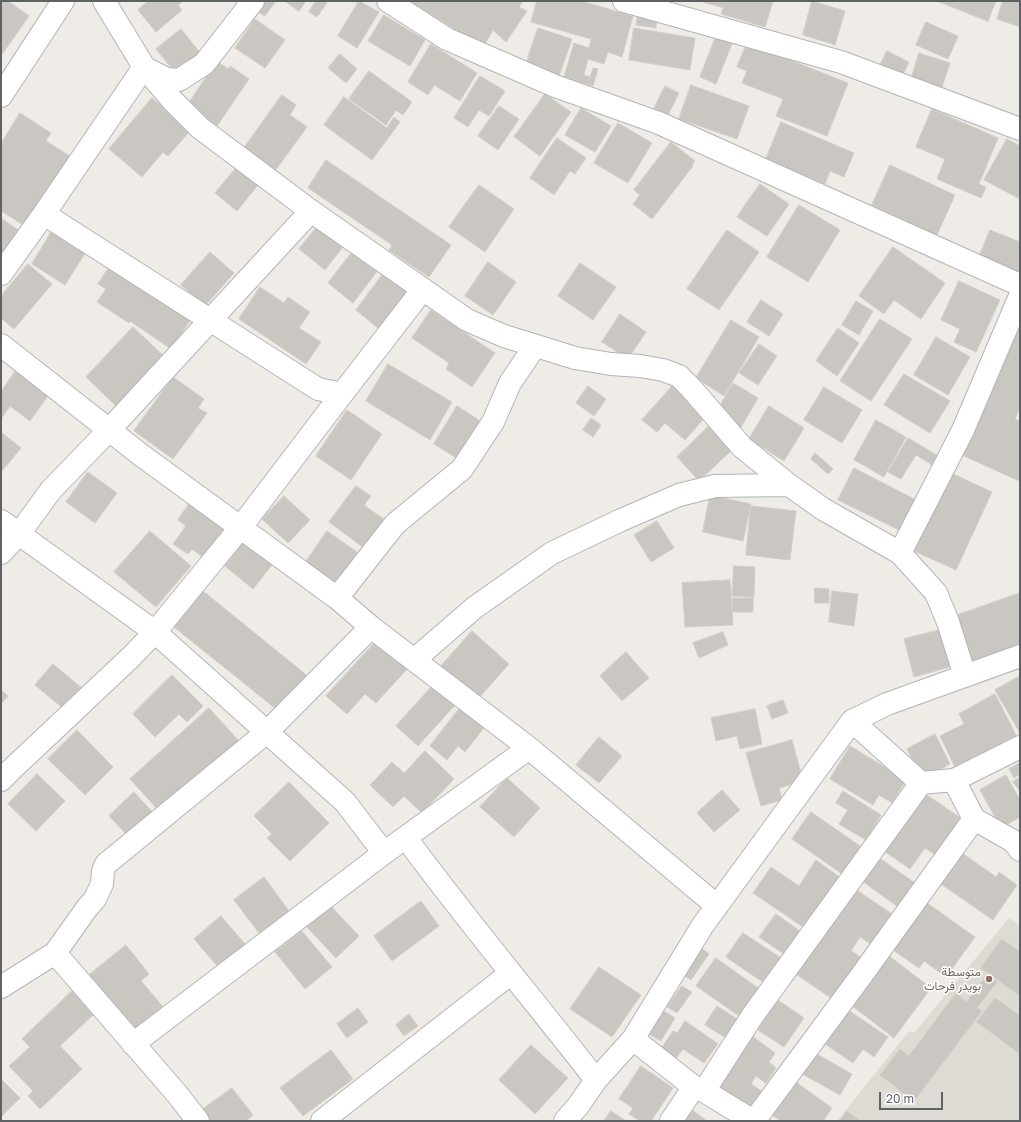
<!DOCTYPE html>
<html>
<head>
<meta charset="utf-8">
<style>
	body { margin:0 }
	#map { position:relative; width:1021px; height:1122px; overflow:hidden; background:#efece7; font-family:"Golos Text",sans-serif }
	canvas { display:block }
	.frame { position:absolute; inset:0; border:2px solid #5e6265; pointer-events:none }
	.scale { position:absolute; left:879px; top:1092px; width:64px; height:18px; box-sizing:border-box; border:2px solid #5e6265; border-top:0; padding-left:5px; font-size:12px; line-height:14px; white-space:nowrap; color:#5e6265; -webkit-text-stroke:3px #fff; paint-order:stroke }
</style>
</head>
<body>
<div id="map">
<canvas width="1021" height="1122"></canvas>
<div class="frame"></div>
<div class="scale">20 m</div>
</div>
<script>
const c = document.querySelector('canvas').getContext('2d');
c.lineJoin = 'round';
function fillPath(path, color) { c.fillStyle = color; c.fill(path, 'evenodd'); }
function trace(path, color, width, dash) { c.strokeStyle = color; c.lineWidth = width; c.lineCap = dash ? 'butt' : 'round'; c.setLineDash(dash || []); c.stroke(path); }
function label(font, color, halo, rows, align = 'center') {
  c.font = font + ' "Golos Text",Vazirmatn,sans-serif'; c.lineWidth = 3; c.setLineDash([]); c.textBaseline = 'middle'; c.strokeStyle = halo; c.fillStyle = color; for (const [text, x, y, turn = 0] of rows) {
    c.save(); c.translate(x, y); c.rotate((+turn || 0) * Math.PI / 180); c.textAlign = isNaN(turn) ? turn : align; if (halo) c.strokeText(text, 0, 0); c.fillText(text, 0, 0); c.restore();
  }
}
fillPath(new Path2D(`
	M 1009,918 L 1020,926 L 1020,1121 L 837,1121 L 909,1031 L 914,1033 Z`), '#dedbd5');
const building = new Path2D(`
	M 1,1 L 8,1 L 29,16 L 3,53 L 1,52 Z
	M 148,1 L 183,1 L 178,5 L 182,10 L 156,32 L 138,10 Z
	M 266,1 L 276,1 L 265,16 L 258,12 Z
	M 285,1 L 306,1 L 299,11 Z
	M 316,1 L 324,1 L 327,3 L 317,17 L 309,12 Z
	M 359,1 L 379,12 L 357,48 L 338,36 Z
	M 408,1 L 523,1 L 519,7 L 527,11 L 506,42 L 493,30 L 484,46 Z
	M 537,1 L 581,1 L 633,16 L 622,57 L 608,52 L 604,64 L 588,59 L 584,75 L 590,77 L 593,68 L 598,69 L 593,86 L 564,77 L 574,43 L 589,48 L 591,39 L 531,22 Z
	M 700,1 L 773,1 L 765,27 L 721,14 L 723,8 Z
	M 812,1 L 845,11 L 835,45 L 803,35 Z
	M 937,1 L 996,1 L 988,21 Z
	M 1003,1 L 1020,1 L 1020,27 L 997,19 Z
	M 384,15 L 425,40 L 410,66 L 368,41 Z
	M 638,15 L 657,17 L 656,28 L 636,25 Z
	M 255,19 L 285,40 L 265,68 L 235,48 Z
	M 926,22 L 958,36 L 948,59 L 916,45 Z
	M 538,28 L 572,39 L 559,76 L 526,64 Z
	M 634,28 L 695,38 L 690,70 L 629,60 Z
	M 181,29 L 202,55 L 177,75 L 156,49 Z
	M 717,34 L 733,41 L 716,84 L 700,77 Z
	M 747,43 L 848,83 L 827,136 L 776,116 L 783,99 L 742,83 L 747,71 L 737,67 Z
	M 431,44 L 477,73 L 460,101 L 434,85 L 428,95 L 408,82 Z
	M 887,51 L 909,62 L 902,76 L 880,65 Z
	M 919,53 L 950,63 L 940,93 L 910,83 Z
	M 340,54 L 357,69 L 346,83 L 328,68 Z
	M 217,61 L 228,69 L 230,66 L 249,79 L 217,126 L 187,106 Z
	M 369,71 L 412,102 L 403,115 L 396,110 L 386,125 L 349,99 Z
	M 480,76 L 505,91 L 489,116 L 479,110 L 468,127 L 454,118 Z
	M 691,85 L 749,106 L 737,139 L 679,119 Z
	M 665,86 L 679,93 L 668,115 L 654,109 Z
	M 545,94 L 571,112 L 540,156 L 514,137 Z
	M 282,95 L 296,105 L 290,115 L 307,127 L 275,171 L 244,148 Z
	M 344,97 L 387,128 L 394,117 L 400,122 L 372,160 L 324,125 Z
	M 152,98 L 190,131 L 168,156 L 163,152 L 142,177 L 109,149 Z
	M 499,106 L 519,119 L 498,150 L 478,136 Z
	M 581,108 L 611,126 L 595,152 L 565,135 Z
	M 932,109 L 998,138 L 979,184 L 986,187 L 981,198 L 937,179 L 945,159 L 916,147 Z
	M 20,113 L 51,133 L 46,141 L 73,158 L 28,228 L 1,211 L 1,144 Z
	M 781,122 L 854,153 L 844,177 L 830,171 L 825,184 L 766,159 Z
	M 618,123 L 652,143 L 628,183 L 594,163 Z
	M 557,138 L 586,158 L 575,174 L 570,171 L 554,195 L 530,178 Z
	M 1007,139 L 1020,146 L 1020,194 L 1018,198 L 984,180 Z
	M 671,142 L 695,161 L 692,165 L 693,166 L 652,219 L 633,204 L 640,195 L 634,190 Z
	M 326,160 L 451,245 L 429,277 L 389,250 L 392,245 L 308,188 Z
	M 890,165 L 955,195 L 935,239 L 905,226 L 907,221 L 872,205 Z
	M 237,167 L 258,185 L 237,211 L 215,193 Z
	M 760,184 L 789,204 L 767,236 L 737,217 Z
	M 479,185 L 514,209 L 485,252 L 449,227 Z
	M 799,205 L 840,230 L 808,282 L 767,257 Z
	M 1,218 L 21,232 L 1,259 Z
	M 320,223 L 346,243 L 325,270 L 299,249 Z
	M 53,229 L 87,250 L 65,285 L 32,264 Z
	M 727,230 L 759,252 L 719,310 L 687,289 Z
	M 990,230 L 1020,242 L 1020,277 L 978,260 Z
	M 357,246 L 382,265 L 353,303 L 328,283 Z
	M 893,247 L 945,283 L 921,319 L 894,300 L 884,314 L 859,296 Z
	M 210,252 L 234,273 L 205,306 L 181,285 Z
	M 488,262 L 516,282 L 493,315 L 465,296 Z
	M 112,263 L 193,316 L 171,349 L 130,321 L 129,323 L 97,302 L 106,289 L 98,284 Z
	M 580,263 L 616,287 L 593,320 L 558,296 Z
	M 28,264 L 52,284 L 14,329 L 1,318 L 1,296 Z
	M 386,270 L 415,293 L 384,333 L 356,310 Z
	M 959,281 L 1000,300 L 976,352 L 954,342 L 960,329 L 941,320 Z
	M 260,287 L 284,303 L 288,297 L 310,312 L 299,328 L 321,342 L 306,364 L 239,319 Z
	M 761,300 L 783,314 L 769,336 L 747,322 Z
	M 856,301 L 873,311 L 859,335 L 842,325 Z
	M 431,310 L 495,353 L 472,387 L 446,369 L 449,363 L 412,338 Z
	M 620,314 L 646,332 L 628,359 L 602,342 Z
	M 880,319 L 912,339 L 871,401 L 840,381 Z
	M 731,320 L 759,337 L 724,396 L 696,378 Z
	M 133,327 L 166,358 L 119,409 L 86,377 Z
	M 838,328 L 859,343 L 837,376 L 816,361 Z
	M 1019,328 L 1020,328 L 1020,407 L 1015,419 L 1020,421 L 1019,481 L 962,455 Z
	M 936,337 L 970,357 L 948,395 L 914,375 Z
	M 759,344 L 777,356 L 758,385 L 739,373 Z
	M 388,364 L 452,402 L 430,440 L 366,401 Z
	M 18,367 L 52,390 L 30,421 L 10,406 L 1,419 L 1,392 Z
	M 904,374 L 950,401 L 930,433 L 884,405 Z
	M 173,377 L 204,399 L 198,408 L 207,413 L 173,459 L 134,431 Z
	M 733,383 L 758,398 L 740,429 L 715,415 Z
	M 674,384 L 708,414 L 685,440 L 665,423 L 657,432 L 642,420 Z
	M 588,386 L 606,399 L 594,416 L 576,403 Z
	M 824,387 L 862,410 L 842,443 L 804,420 Z
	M 457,406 L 485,424 L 461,461 L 434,444 Z
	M 769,406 L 804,428 L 784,461 L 749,439 Z
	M 347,410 L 382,434 L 351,480 L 316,456 Z
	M 591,418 L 601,425 L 593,437 L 583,430 Z
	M 876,420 L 906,437 L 884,477 L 854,460 Z
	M 712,423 L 735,447 L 699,481 L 677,457 Z
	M 1,432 L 21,448 L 1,472 Z
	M 908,438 L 937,455 L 932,465 L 916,455 L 901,479 L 888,472 Z
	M 815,453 L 833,469 L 828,474 L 811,459 Z
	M 854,468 L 916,500 L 901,531 L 838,500 Z
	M 88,472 L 117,493 L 95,523 L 66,502 Z
	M 951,473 L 992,492 L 956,570 L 914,551 Z
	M 356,486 L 371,496 L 364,505 L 385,520 L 364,548 L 329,522 Z
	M 710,495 L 751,504 L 743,541 L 703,532 Z
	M 284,496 L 310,520 L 288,543 L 262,519 Z
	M 191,501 L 226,526 L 204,558 L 192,549 L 188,554 L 173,544 L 186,526 L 178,520 Z
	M 751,506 L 796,511 L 790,560 L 746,555 Z
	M 657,521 L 674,548 L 651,562 L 634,535 Z
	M 150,531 L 191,566 L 156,607 L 114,572 Z
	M 327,531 L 357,552 L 333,587 L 303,566 Z
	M 247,538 L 275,561 L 253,589 L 225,566 Z
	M 734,566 L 755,567 L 754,597 L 732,596 Z
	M 730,580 L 733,625 L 685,627 L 682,583 Z
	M 815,588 L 829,589 L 829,603 L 815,603 Z
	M 203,591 L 309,677 L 281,713 L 174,627 Z
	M 832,591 L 858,594 L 854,626 L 829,622 Z
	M 1020,593 L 1020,644 L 971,662 L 955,616 Z
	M 733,598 L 753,598 L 753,612 L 733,612 Z
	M 940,630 L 950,667 L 914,677 L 904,639 Z
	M 472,631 L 509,664 L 478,699 L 441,666 Z
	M 723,632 L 728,645 L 699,658 L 693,643 Z
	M 378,639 L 409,667 L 376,703 L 365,694 L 347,714 L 326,696 Z
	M 626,652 L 649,678 L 622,701 L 600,676 Z
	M 53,664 L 83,689 L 65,710 L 35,685 Z
	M 172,675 L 203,706 L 187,722 L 179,714 L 155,737 L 133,714 Z
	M 1020,676 L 1020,733 L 995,690 Z
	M 434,684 L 456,704 L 418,746 L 396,726 Z
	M 1,690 L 8,696 L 1,704 Z
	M 995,694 L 1016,735 L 955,767 L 940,736 L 964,724 L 959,714 Z
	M 783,700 L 788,713 L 772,719 L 767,706 Z
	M 462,705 L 487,724 L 465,752 L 458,746 L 447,760 L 430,746 Z
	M 209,708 L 239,741 L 160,812 L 130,779 Z
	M 755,709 L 762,744 L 740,749 L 737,736 L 716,741 L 711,718 Z
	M 77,730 L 113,767 L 85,795 L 48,759 Z
	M 935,734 L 950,764 L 922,779 L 907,749 Z
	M 599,737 L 622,756 L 599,783 L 576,765 Z
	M 792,740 L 803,781 L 779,788 L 782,800 L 761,806 L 746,753 Z
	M 850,746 L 906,780 L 892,803 L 879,795 L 873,805 L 830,779 Z
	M 425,751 L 454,779 L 422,813 L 404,796 L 393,807 L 370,785 L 392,762 L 404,773 Z
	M 1020,763 L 1020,774 L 1014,778 L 1009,769 Z
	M 37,774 L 65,801 L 36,831 L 8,804 Z
	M 1006,775 L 1020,800 L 1020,817 L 1001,828 L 980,790 Z
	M 1020,777 L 1020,791 L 1013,782 Z
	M 507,778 L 540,808 L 514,837 L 480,807 Z
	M 289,782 L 329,823 L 290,861 L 267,838 L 272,834 L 254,816 Z
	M 722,790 L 740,810 L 714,832 L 697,813 Z
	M 843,791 L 881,815 L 866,840 L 839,824 L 848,810 L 836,803 Z
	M 134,792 L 155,815 L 130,838 L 109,816 Z
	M 924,793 L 965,821 L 940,858 L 925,848 L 910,869 L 884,851 Z
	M 811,812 L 863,848 L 845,876 L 792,839 Z
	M 962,853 L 996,877 L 999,872 L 1017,885 L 993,920 L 941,884 Z
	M 875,855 L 915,883 L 898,907 L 858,878 Z
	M 816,860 L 841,878 L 806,929 L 753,893 L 771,867 L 799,886 Z
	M 264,877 L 289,911 L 259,933 L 234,900 Z
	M 852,887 L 895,916 L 872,945 L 860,937 L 851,951 L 862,958 L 834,1000 L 794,973 Z
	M 421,901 L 439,926 L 392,961 L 374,936 Z
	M 327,902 L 359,936 L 336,958 L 304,924 Z
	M 927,903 L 975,937 L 946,977 L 924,961 L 919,968 L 893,950 Z
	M 776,914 L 800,931 L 784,954 L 759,937 Z
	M 221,916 L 246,945 L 219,968 L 194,939 Z
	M 302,931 L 332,967 L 305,989 L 275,952 Z
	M 743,933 L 781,958 L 764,983 L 726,957 Z
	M 1002,939 L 1020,952 L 1020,996 L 981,968 Z
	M 126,945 L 149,974 L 141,981 L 164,1008 L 136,1032 L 89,975 Z
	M 699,946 L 709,954 L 691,980 L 680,973 Z
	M 888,955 L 931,988 L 894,1038 L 851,1005 Z
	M 716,958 L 761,990 L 742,1018 L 696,986 Z
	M 599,967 L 641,995 L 612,1037 L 570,1009 Z
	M 987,975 L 997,982 L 977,1008 L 982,1011 L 914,1101 L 880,1075 L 900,1049 L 909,1056 L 956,993 L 966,1002 Z
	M 682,986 L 692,992 L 677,1013 L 667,1007 Z
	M 73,990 L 95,1013 L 60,1046 L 82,1069 L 40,1109 L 28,1096 L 33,1091 L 9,1066 L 30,1047 L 22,1039 Z
	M 995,998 L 1020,1016 L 1020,1054 L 977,1022 Z
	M 778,1000 L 804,1018 L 784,1047 L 758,1030 Z
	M 717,1006 L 737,1019 L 726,1038 L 705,1025 Z
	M 358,1008 L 368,1022 L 347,1038 L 337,1024 Z
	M 661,1009 L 675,1018 L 661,1041 L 647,1033 Z
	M 848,1010 L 888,1037 L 874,1057 L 863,1049 L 853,1063 L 825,1044 Z
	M 409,1014 L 418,1026 L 404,1036 L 396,1025 Z
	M 685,1021 L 718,1044 L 704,1063 L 683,1049 L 675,1060 L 660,1050 L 673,1031 L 677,1033 Z
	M 751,1035 L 775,1053 L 769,1062 L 776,1068 L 766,1083 L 756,1076 L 751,1084 L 764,1093 L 749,1115 L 712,1089 Z
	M 531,1045 L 568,1078 L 535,1114 L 499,1080 Z
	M 331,1050 L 353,1079 L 303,1116 L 280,1088 Z
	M 815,1053 L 852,1074 L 840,1095 L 802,1074 Z
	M 641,1066 L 673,1088 L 651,1121 L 640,1121 L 629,1114 L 633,1108 L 619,1099 Z
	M 1,1079 L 20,1098 L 1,1117 Z
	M 793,1080 L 832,1108 L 823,1121 L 781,1121 L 769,1113 Z
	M 232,1088 L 253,1115 L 246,1121 L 206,1121 L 199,1112 Z
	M 684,1104 L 707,1121 L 672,1121 Z
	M 611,1111 L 626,1121 L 604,1121 Z
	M 847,1111 L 860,1121 L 840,1121 Z`);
fillPath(building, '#cac7c3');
trace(building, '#d3cdc6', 1);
const minor = new Path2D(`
	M 388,1 L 447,39 L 555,86 L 659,123 L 1020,285
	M 624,1 L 841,62 L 1020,129
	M 144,67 L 172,100 L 200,128 L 311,211 L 467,320 L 504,336 L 575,358 L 611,364 L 640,366 L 663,370 L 679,376 L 691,388 L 742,447 L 789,485 L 823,509 L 900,553 L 936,593 L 948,622 L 965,676
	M 147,69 L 167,79 L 179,80 L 204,64 L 253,1
	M 1,96 L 63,1
	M 44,214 L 318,389 L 342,394
	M 1,274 L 44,214 L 144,67 L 104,1
	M 1,345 L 141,455 L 337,598 L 371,627 L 529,748 L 717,906
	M 1,521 L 155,632 L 345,802 L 384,853
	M 1,553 L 19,534 L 51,490 L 110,429 L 311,211
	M 900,553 L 963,430 L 1020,296
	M 337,598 L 395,524 L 462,469 L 493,422 L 510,383 L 535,346
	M 415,659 L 474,608 L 552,553 L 619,521 L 679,495 L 715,486 L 789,485
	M 852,721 L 921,783
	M 1,780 L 12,769 L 131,657 L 155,632 L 240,528 L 342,394 L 423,289
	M 954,780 L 974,819 L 1013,841 L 1020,850
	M 406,838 C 467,921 533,999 596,1080
	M 55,953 L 177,1094 L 198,1121
	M 1,987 L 55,953 L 87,908 L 95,899 L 102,884 L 103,871 L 106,864 L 267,732 L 371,627
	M 633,1039 L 694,1087 L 704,1091 L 753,1121
	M 133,1044 L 384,853 L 529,748
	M 704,1091 L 753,1015 L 921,783 L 954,780 L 1020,747
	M 322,1121 L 511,973
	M 565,1121 L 578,1106 L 596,1080 L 633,1039 L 703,925 L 852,721 L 887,704 L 1020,656
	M 671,1121 L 694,1087
	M 754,1121 L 864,972 L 974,819`);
trace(minor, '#b2b4b7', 24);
trace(minor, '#fff', 22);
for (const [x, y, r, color] of [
	[989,979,4,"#8d6e63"]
]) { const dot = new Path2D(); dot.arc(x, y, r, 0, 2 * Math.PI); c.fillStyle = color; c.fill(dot); trace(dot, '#fff', 1.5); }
label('12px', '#785e54', '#fff', [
	["متوسطة",981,972],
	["بويدر فرحات",981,986]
], 'right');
</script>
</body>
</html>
